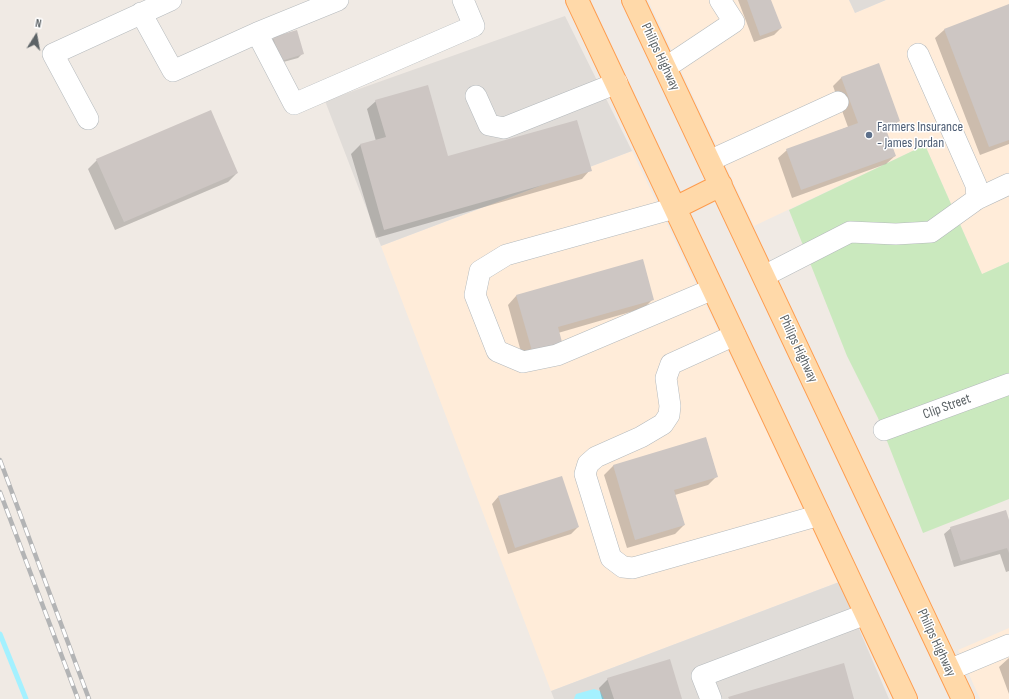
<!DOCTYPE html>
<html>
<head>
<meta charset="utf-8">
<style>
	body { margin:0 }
	#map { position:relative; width:1009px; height:699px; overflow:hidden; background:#f0eae4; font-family:"Sofia Sans Condensed",sans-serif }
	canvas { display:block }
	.north { position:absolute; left:16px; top:16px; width:40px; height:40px; -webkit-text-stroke:3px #fff; paint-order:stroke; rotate:11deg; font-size:11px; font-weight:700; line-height:16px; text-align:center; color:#5c6366 }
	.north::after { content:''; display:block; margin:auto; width:14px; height:18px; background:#5c6366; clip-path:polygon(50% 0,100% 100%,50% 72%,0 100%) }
</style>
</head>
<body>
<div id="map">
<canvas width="1009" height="699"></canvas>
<div class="north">N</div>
</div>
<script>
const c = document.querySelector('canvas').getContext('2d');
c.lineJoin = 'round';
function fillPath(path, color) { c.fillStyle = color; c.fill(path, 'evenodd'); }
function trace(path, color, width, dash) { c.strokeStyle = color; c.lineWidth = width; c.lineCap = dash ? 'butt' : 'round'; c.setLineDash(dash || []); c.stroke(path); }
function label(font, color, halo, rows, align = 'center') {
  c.font = font + ' "Sofia Sans Condensed",sans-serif'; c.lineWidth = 3; c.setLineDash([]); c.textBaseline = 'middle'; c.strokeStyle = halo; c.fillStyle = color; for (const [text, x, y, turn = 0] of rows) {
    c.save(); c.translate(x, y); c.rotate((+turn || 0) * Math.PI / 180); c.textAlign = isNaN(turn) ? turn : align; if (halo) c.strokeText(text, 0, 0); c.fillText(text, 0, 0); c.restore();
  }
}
fillPath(new Path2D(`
	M 648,0 L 849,0 L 855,13 L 886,0 L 1009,0 L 1009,262 L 982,274 L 925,145 L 754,226 Z
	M 632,151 L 839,582 L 551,691 L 381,246 Z
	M 1009,628 L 1009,699 L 980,699 L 958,650 Z`), '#ffecd9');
fillPath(new Path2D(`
	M 849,0 L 886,0 L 855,13 Z
	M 565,16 L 632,151 L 381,246 L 325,101 Z
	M 839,582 L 889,699 L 554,699 L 551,691 Z`), '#e0dcd8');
fillPath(new Path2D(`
	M 925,145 L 982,274 L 1009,262 L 1009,499 L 923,533 L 878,418 L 847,356 L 789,210 Z`), '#cae9be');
fillPath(new Path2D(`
	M 594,689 L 600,691 L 604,699 L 574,699 L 576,694 Z`), '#a4f1ff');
fillPath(new Path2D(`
	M 738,0 L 770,0 L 781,28 L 774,35 L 754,42 Z
	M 1009,5 L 1009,144 L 980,155 L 935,38 L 944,30 Z
	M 274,38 L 303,53 L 298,58 L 276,64 L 269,43 Z
	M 842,77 L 899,121 L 886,131 L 895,156 L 886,164 L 792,198 L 778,158 L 787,150 L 848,127 L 833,86 Z
	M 376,101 L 448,158 L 590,170 L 582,179 L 376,238 L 351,154 L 360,145 L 376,141 L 367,109 Z
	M 97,160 L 237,173 L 228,182 L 115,230 L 88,169 Z
	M 516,296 L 653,299 L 644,308 L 558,333 L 561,342 L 552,351 L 523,359 L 508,305 Z
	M 706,439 L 717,476 L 708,485 L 675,495 L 684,525 L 675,534 L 627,548 L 604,475 L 613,466 Z
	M 498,497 L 578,527 L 571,534 L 508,554 L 492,504 Z
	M 1009,523 L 1009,571 L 1006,572 L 1000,554 L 954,567 L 944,534 L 951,528 Z
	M 1009,658 L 1009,694 L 999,667 Z
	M 608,679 L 681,699 L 602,699 L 599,688 Z`), '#0003');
trace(new Path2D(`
	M 0,634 L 26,699`), '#a4f1ff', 5);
fillPath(new Path2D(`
	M 747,0 L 771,0 L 782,28 L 760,36 Z
	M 1009,4 L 1009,140 L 989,147 L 944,29 Z
	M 297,30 L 304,54 L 281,61 L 273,37 Z
	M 879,63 L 900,121 L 885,127 L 896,156 L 801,190 L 786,149 L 858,123 L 841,77 Z
	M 428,85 L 448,156 L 577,120 L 592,171 L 384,230 L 360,144 L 386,137 L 375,100 Z
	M 211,110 L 238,173 L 124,222 L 96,159 Z
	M 643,259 L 654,300 L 558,327 L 562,342 L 532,351 L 516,295 Z
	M 706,437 L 718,477 L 674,490 L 685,525 L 635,540 L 613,465 Z
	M 562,476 L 579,527 L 515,548 L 498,496 Z
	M 1006,510 L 1009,520 L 1009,553 L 1007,548 L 961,561 L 950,527 Z
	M 670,659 L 682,699 L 614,699 L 607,678 Z
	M 844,663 L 854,699 L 729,699 L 728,697 Z`), '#cdc6c3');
const minor = new Path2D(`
	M 141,13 L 173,71 L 257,33 L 338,0
	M 257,33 L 294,104 L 474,26 L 463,0
	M 918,54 L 976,185 L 977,199
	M 665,68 L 734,22 L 720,0
	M 476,96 L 489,125 L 504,128 L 617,83
	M 88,119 L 53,54 L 171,0
	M 709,161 L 838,102
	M 675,208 L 506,255 L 480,271 L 475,295 L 497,351 L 523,362 L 557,355 L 713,289
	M 764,276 L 850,232 L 896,234 L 931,232 L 977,199 L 1009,184
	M 735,335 L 671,364 L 666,378 L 670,406 L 669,415 L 663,424 L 641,437 L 596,457 L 588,464 L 585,474 L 611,558 L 623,567 L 633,568 L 820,515
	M 884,430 L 1009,384
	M 949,670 L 1009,645
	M 711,699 L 702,676 L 866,614`);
const major = new Path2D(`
	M 577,0 L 906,699
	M 633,0 L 963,699
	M 675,208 L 721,185`);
trace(minor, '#b4b9bc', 22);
trace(major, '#fe9c4e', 24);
trace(minor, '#fff', 21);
trace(major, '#ffd9a9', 22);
const rail = new Path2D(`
	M 0,460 L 89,699
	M 0,492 L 78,699`);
trace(rail, '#b3b4b5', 4.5);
trace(rail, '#fff', 3, [9]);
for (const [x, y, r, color] of [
	[869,135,4,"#5c6f8a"]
]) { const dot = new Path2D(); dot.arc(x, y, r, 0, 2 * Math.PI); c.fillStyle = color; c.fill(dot); trace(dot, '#fff', 1.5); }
label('14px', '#5c6366', '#fff', [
	["Philips Highway",660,57,65],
	["Philips Highway",798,349,65],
	["Clip Street",947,407,-20],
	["Philips Highway",936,643,65]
]);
label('14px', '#4e5e75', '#fff', [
	["Farmers Insurance",877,127],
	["- James Jordan",877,143]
], 'left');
</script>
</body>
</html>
